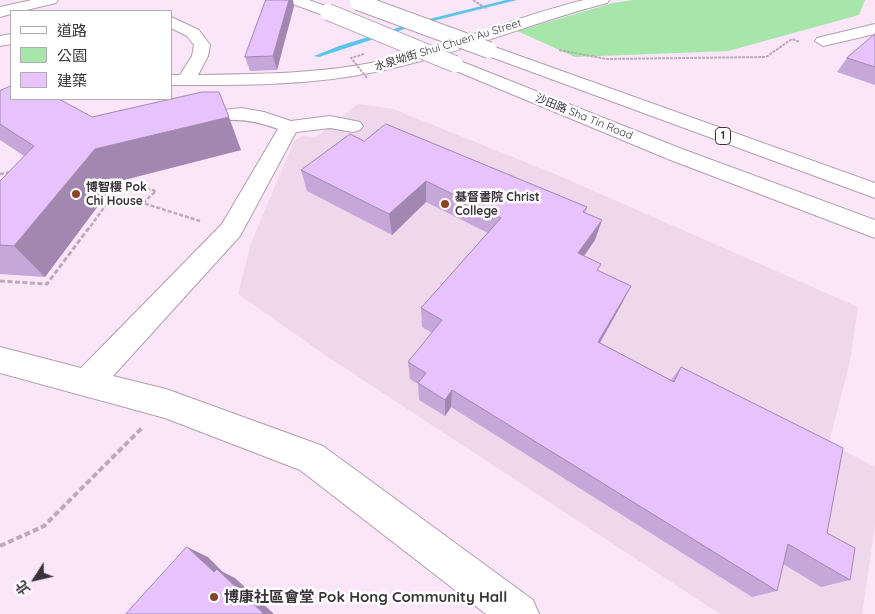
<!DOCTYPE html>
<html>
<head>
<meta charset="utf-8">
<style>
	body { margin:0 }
	#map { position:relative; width:875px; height:614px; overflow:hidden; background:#fae6f8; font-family:Quicksand,"Noto Sans TC",sans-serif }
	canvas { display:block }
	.legend { position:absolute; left:10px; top:10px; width:162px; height:90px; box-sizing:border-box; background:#fff; border:1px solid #b0adb0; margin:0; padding:6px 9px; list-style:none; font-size:15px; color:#3a333a }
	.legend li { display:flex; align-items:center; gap:10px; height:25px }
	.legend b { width:25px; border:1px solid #b0adb0 }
	.north { position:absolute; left:10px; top:554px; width:50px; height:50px; -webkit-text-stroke:4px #fff; paint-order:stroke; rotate:235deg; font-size:14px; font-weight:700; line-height:20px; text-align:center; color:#3a333a }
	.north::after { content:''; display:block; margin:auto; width:18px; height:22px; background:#3a333a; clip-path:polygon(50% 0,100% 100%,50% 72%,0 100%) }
</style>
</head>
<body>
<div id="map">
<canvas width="875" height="614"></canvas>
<ul class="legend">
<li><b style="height:6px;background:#fff"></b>道路</li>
<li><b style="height:14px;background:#a7e6a9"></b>公園</li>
<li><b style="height:14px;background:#e7c2fd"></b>建築</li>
</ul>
<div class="north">北</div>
</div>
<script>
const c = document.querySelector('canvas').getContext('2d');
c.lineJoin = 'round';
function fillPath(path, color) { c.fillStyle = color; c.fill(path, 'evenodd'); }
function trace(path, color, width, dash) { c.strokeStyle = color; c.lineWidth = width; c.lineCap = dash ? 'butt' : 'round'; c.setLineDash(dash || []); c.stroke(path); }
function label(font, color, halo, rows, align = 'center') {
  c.font = font + ' Quicksand,"Noto Sans TC",sans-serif'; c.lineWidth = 5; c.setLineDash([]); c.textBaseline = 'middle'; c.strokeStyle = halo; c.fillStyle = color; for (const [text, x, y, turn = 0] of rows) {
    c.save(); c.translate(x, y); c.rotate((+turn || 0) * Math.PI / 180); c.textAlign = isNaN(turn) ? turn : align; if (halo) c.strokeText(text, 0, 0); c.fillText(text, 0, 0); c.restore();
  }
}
fillPath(new Path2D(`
	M 358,104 L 393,109 L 555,174 L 858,307 L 850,361 L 829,443 L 875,467 L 875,526 L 862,614 L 720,614 L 328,357 L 238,294 L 251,243 L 294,141 L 303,136 L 316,137 Z`), '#efd7ec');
fillPath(new Path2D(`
	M 633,0 L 865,0 L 859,15 L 728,51 L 575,57 L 517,31 L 613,3 Z`), '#a7e6a9');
fillPath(new Path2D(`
	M 506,0 L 517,0 L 417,25 L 319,57 L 314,56 L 339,46 L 413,23 Z`), '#5ac5e9');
const minor = new Path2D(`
	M 32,0 L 58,0 L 56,3 L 22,11 L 11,11 L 11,14 L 0,17 L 0,7 Z
	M 584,0 L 609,0 L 607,3 C 529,23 454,56 375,72 C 308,86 239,85 171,85 L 171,75 L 180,75 L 192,56 L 194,45 L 187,36 L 171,28 L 171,17 L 199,30 L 210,45 L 208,56 L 198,75 C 257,74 318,74 376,62 C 447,47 514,17 584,0 Z
	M 875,24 L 875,34 L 823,46 L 815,41 L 817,38 Z
	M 11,34 L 11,44 L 0,46 L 0,36 Z
	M 241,108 L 264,112 L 291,121 L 330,116 L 360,122 L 363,126 L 360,130 L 353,132 L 330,128 L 296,132 L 240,236 L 113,376 L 166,389 L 323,446 L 533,600 L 539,614 L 486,614 L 300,470 L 165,418 L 0,373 L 0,347 L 81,368 L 222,224 L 278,129 C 257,121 237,118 215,121 C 205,123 195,127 184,124 L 181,120 L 184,116 L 191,114 Z`);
const highway = new Path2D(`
	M 288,0 L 309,0 L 333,9 L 336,12 L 333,15 L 323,15 L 290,3 Z
	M 489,45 L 875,183 L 875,198 L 483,54 L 481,50 L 483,46 Z
	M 455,59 L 682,149 L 875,220 L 875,238 L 668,159 L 449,68 L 446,64 L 449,60 Z`);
trace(minor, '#b19eae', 2);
trace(highway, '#b19eae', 2);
trace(new Path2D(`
	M 473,0 L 487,9
	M 559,50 L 607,59 L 766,57 L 792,39 L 800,42`), '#bbabba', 2, [3, 1]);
trace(new Path2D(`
	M 0,174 L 11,172
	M 87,231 L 122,183 L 156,191 L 143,203 L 200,221`), '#bbabba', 2.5, [4, 2]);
trace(new Path2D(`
	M 0,281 L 47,284 L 88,229`), '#bbabba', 3, [5, 2.5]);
trace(new Path2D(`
	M 0,546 L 44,526 L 142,428`), '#bbabba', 4, [6, 3]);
fillPath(minor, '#fff');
fillPath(highway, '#fff');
const highwayBridge = new Path2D(`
	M 358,2 L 489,50
	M 328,12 L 455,64`);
trace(highwayBridge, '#b19eae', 18, []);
trace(new Path2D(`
	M 364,54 L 351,58 L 367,78`), '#bbabba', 2, [3, 1]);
trace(highwayBridge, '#fff', 16);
fillPath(new Path2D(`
	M 266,0 L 293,0 L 294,6 L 277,70 L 250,71 L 245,57 Z
	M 875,34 L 875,85 L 837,72 L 847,58 Z
	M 0,91 L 92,117 L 241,150 L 116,182 L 45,277 L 0,274 L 0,245 L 24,156 L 0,140 Z
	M 364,141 L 587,207 L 585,213 L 595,240 L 584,256 L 598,271 L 631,286 L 621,305 L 600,343 L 671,380 L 681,367 L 827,533 L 850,580 L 821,587 L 783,564 L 777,591 L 752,597 L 451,407 L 445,416 L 419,400 L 418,384 L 410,379 L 408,362 L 432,333 L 422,327 L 421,308 L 488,233 L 426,202 L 392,235 L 307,191 L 301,170 Z`), '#c7a7da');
fillPath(new Path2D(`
	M 289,0 L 293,0 L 294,6 L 277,70 L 273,56 Z
	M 229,117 L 241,150 L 116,182 L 45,277 L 14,246 L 95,149 Z
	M 426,181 L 426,202 L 392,235 L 389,214 Z
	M 602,220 L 595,240 L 572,273 L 578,253 Z
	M 631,286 L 621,305 L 590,360 L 598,342 Z
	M 452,390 L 451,407 L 445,416 L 445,400 Z
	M 187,547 L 208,557 L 223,572 L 235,578 L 274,614 L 264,614 L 214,572 Z`), '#a288b1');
const building = new Path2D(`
	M 266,0 L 289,0 L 273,56 L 245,57 Z
	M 875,34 L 875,67 L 847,58 Z
	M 11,86 L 11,99 L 59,99 L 92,117 L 202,92 L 219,92 L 229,117 L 95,149 L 14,246 L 0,245 L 0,181 L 34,146 L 0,124 L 0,91 Z
	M 386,124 L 587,207 L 583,212 L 602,220 L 578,253 L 601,264 L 597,270 L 631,286 L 598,342 L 674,382 L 681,367 L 843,448 L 827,533 L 855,548 L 850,580 L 788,544 L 777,591 L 452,390 L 445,400 L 418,383 L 426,373 L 408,362 L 442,320 L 421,308 L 501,218 L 426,181 L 389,214 L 301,170 L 350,134 L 364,141 Z
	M 187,547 L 214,572 L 217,569 L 264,614 L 126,614 Z`);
fillPath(building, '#e7c2fd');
trace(building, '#a288b1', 1);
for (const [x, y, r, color] of [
	[76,194,5,"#8c4521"],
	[445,204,5,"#8c4521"],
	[214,597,5,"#8c4521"]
]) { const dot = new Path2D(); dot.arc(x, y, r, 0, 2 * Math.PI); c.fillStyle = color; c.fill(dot); trace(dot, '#fff', 2); }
label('11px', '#3a333a', '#fff', [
	["水泉坳街 Shui Chuen Au Street",448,45,-17],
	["沙田路 Sha Tin Road",584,117,22]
]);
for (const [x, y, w] of [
	[723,136,15]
]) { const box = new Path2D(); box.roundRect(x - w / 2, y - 8.5, w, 17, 4); c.fillStyle = '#fff'; c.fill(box); trace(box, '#3a333a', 1); }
label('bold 11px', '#3a333a', null, [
	["1",723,136]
]);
label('bold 12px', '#3a333a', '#fff', [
	["博智樓 Pok",86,187],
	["Chi House",86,201],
	["基督書院 Christ",455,197],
	["College",455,211]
], 'left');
label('bold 15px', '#3a333a', '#fff', [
	["博康社區會堂 Pok Hong Community Hall",224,597]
], 'left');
</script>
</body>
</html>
